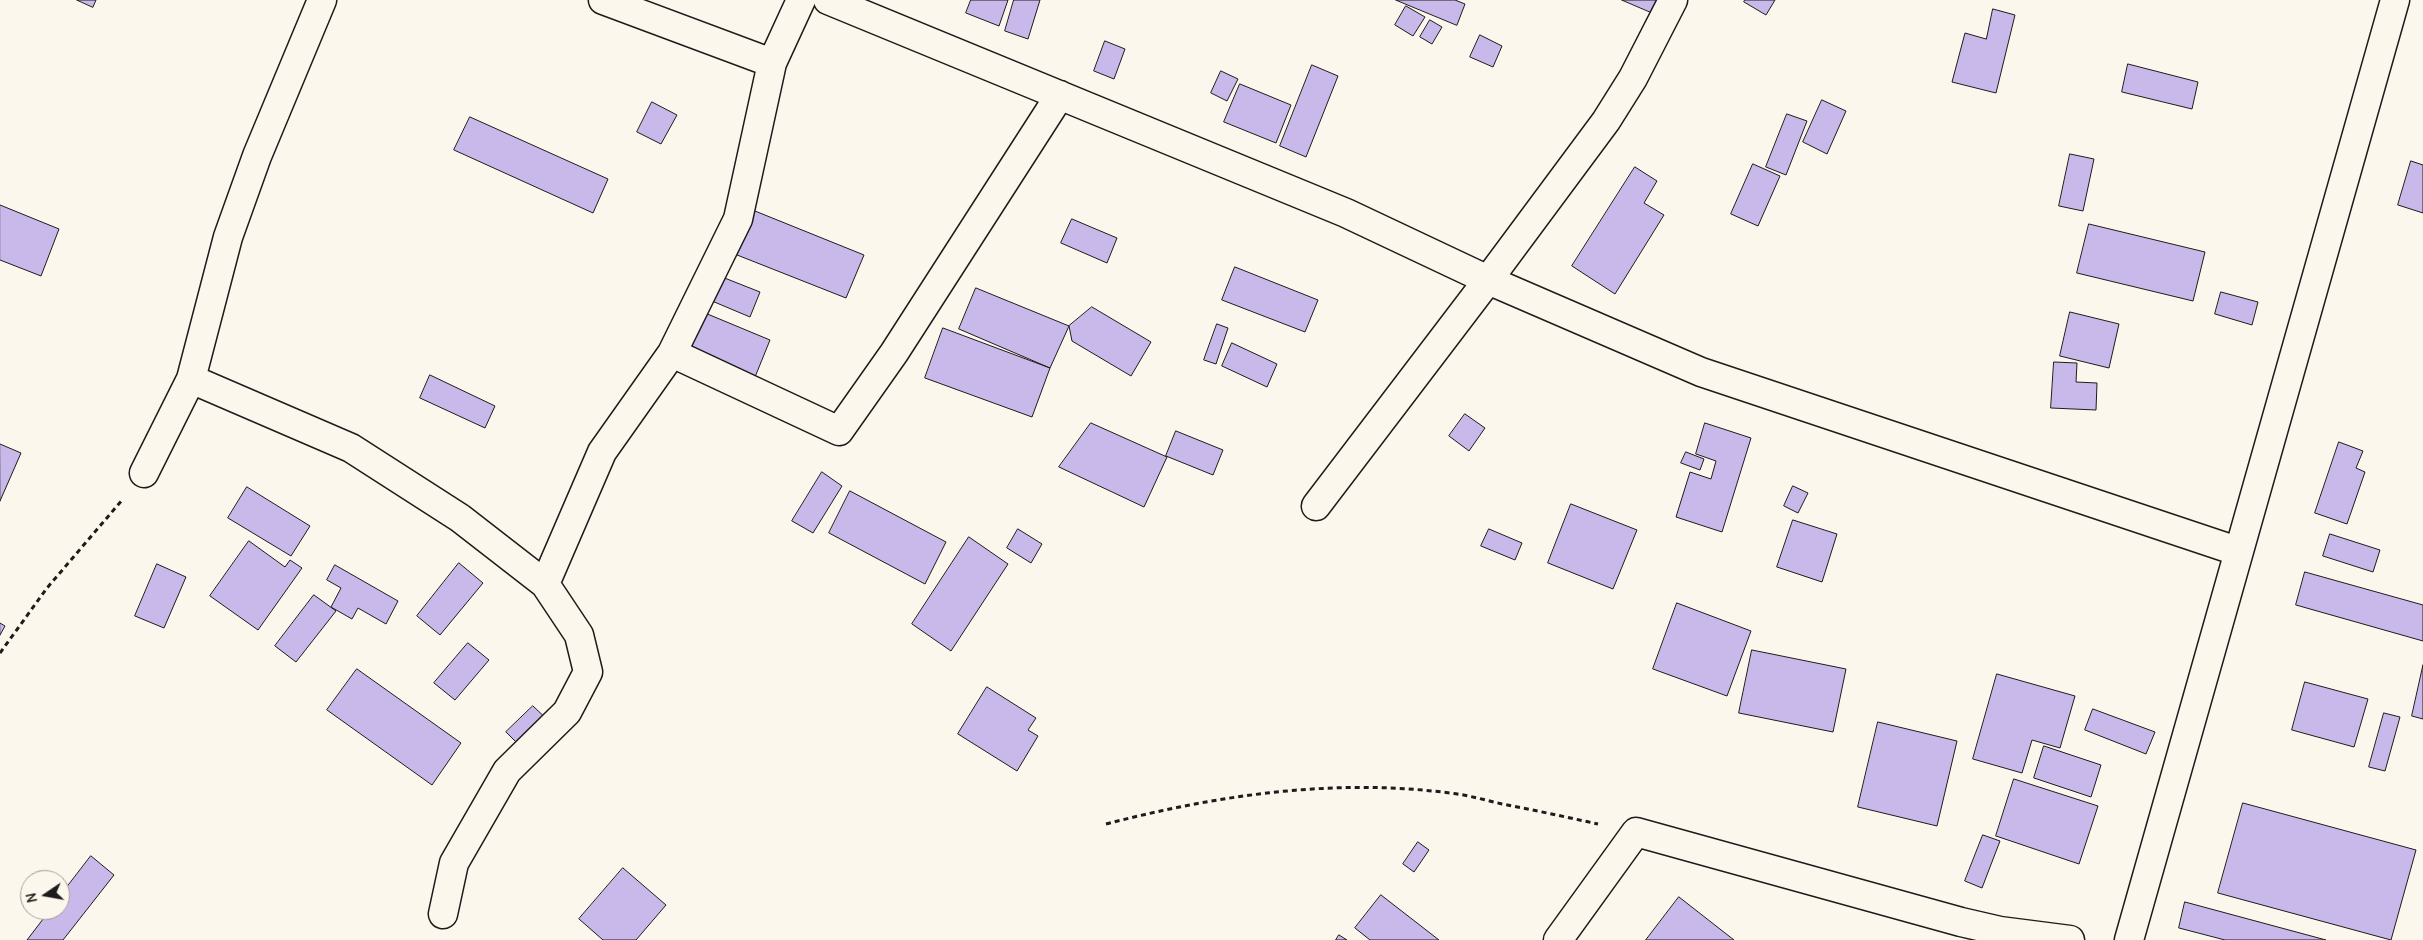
<!DOCTYPE html>
<html>
<head>
<meta charset="utf-8">
<style>
	body { margin:0 }
	#map { position:relative; width:2423px; height:940px; overflow:hidden; background:#fbf7ec; font-family:Delius,sans-serif }
	canvas { display:block }
	.north { position:absolute; left:20px; top:870px; width:50px; height:50px; box-sizing:border-box; background:#fbf7ec; border:1px solid #a29f99; border-radius:50%; rotate:258deg; font-size:14px; font-weight:700; line-height:20px; text-align:center; color:#1c1c1c }
	.north::after { content:''; display:block; margin:auto; width:18px; height:22px; background:#1c1c1c; clip-path:polygon(50% 0,100% 100%,50% 72%,0 100%) }
</style>
</head>
<body>
<div id="map">
<canvas width="2423" height="940"></canvas>
<div class="north">N</div>
</div>
<script>
const c = document.querySelector('canvas').getContext('2d');
c.lineJoin = 'round';
function fillPath(path, color) { c.fillStyle = color; c.fill(path, 'evenodd'); }
function trace(path, color, width, dash) { c.strokeStyle = color; c.lineWidth = width; c.lineCap = dash ? 'butt' : 'round'; c.setLineDash(dash || []); c.stroke(path); }
const building = new Path2D(`
	M 77,0 L 96,0 L 93,7 Z
	M 971,0 L 1008,0 L 999,26 L 966,13 Z
	M 1014,0 L 1040,0 L 1028,39 L 1005,31 Z
	M 1396,0 L 1455,0 L 1465,4 L 1457,25 Z
	M 1622,0 L 1658,0 L 1653,13 Z
	M 1745,0 L 1775,0 L 1766,15 L 1744,2 Z
	M 1406,6 L 1425,17 L 1413,36 L 1395,25 Z
	M 1993,9 L 2015,15 L 1996,93 L 1952,82 L 1965,33 L 1986,39 Z
	M 1430,20 L 1442,27 L 1432,44 L 1420,37 Z
	M 1480,35 L 1502,46 L 1493,67 L 1470,57 Z
	M 1105,41 L 1125,49 L 1114,79 L 1094,71 Z
	M 2128,64 L 2198,82 L 2192,109 L 2122,92 Z
	M 1312,65 L 1338,76 L 1306,157 L 1280,146 Z
	M 1221,71 L 1238,79 L 1227,101 L 1211,93 Z
	M 1240,84 L 1291,105 L 1276,143 L 1224,122 Z
	M 1822,100 L 1846,111 L 1827,154 L 1803,142 Z
	M 652,102 L 677,115 L 661,144 L 637,132 Z
	M 1787,114 L 1807,121 L 1786,175 L 1766,167 Z
	M 470,117 L 608,179 L 593,213 L 454,150 Z
	M 2070,154 L 2094,159 L 2083,211 L 2059,206 Z
	M 2411,161 L 2423,165 L 2423,213 L 2398,205 Z
	M 1753,164 L 1780,176 L 1758,226 L 1731,214 Z
	M 1635,167 L 1657,181 L 1644,203 L 1664,215 L 1615,294 L 1572,266 Z
	M 0,205 L 59,229 L 41,276 L 0,260 Z
	M 750,209 L 864,255 L 846,298 L 732,253 Z
	M 1072,219 L 1117,238 L 1107,263 L 1061,243 Z
	M 2089,224 L 2205,252 L 2193,301 L 2077,273 Z
	M 1235,267 L 1318,300 L 1305,332 L 1222,300 Z
	M 722,277 L 760,292 L 750,317 L 712,301 Z
	M 976,288 L 1069,326 L 1050,368 L 959,329 Z
	M 2221,292 L 2258,302 L 2252,325 L 2215,314 Z
	M 1092,307 L 1151,342 L 1131,376 L 1072,341 L 1069,326 Z
	M 2070,312 L 2119,324 L 2109,368 L 2060,356 Z
	M 705,313 L 770,340 L 755,377 L 689,350 Z
	M 1217,324 L 1228,328 L 1216,364 L 1204,360 Z
	M 943,328 L 1050,368 L 1032,417 L 925,378 Z
	M 1232,343 L 1277,364 L 1267,387 L 1222,366 Z
	M 2054,362 L 2077,363 L 2076,382 L 2097,383 L 2096,410 L 2051,408 Z
	M 430,375 L 495,406 L 485,428 L 420,398 Z
	M 1465,414 L 1485,428 L 1469,451 L 1449,436 Z
	M 1091,423 L 1167,457 L 1144,507 L 1059,467 Z
	M 1705,423 L 1751,438 L 1722,532 L 1676,517 L 1690,472 L 1711,479 L 1716,461 L 1696,454 Z
	M 1176,431 L 1223,450 L 1213,475 L 1166,456 Z
	M 2339,442 L 2363,451 L 2356,468 L 2365,472 L 2347,524 L 2315,513 Z
	M 0,444 L 21,453 L 0,501 Z
	M 1686,452 L 1704,459 L 1700,470 L 1681,463 Z
	M 822,472 L 842,486 L 813,533 L 792,521 Z
	M 1793,486 L 1808,493 L 1798,513 L 1784,506 Z
	M 247,487 L 310,526 L 291,556 L 228,518 Z
	M 850,491 L 946,542 L 925,584 L 829,533 Z
	M 1571,504 L 1637,530 L 1613,589 L 1548,563 Z
	M 1793,520 L 1837,534 L 1822,582 L 1777,567 Z
	M 1018,529 L 1042,544 L 1031,563 L 1007,548 Z
	M 1489,529 L 1522,543 L 1515,560 L 1481,546 Z
	M 2330,534 L 2380,550 L 2373,572 L 2323,556 Z
	M 969,537 L 1008,564 L 951,651 L 912,624 Z
	M 249,541 L 285,567 L 290,560 L 302,568 L 258,630 L 210,596 Z
	M 459,563 L 483,583 L 440,635 L 417,616 Z
	M 157,564 L 186,577 L 164,628 L 135,616 Z
	M 335,565 L 398,601 L 386,624 L 358,608 L 352,619 L 331,607 L 341,588 L 327,580 Z
	M 2305,572 L 2423,605 L 2423,641 L 2296,605 Z
	M 314,595 L 336,611 L 296,662 L 275,646 Z
	M 1677,603 L 1751,631 L 1727,696 L 1653,669 Z
	M 0,623 L 5,626 L 0,635 Z
	M 468,643 L 489,660 L 455,700 L 434,683 Z
	M 1752,650 L 1846,669 L 1833,732 L 1739,713 Z
	M 2423,665 L 2423,719 L 2412,716 Z
	M 357,669 L 461,743 L 432,785 L 327,710 Z
	M 1997,674 L 2075,696 L 2060,748 L 2032,740 L 2022,773 L 1973,759 Z
	M 2305,682 L 2368,699 L 2354,747 L 2292,730 Z
	M 987,687 L 1036,718 L 1028,730 L 1038,736 L 1017,771 L 958,734 Z
	M 533,706 L 551,723 L 524,750 L 506,732 Z
	M 2093,709 L 2155,732 L 2146,754 L 2085,730 Z
	M 2384,713 L 2400,717 L 2385,771 L 2369,767 Z
	M 1878,722 L 1957,741 L 1937,826 L 1858,807 Z
	M 2044,746 L 2101,765 L 2091,797 L 2034,778 Z
	M 2014,779 L 2098,806 L 2079,864 L 1996,836 Z
	M 2243,803 L 2416,850 L 2391,940 L 2218,893 Z
	M 1983,835 L 2000,841 L 1982,888 L 1965,881 Z
	M 1418,842 L 1429,850 L 1414,872 L 1403,864 Z
	M 91,856 L 114,875 L 63,940 L 27,940 L 50,910 L 60,910 L 60,896 Z
	M 623,868 L 666,905 L 636,940 L 603,940 L 579,919 Z
	M 1381,895 L 1439,940 L 1370,940 L 1355,928 Z
	M 1679,897 L 1734,940 L 1646,940 Z
	M 2185,902 L 2326,940 L 2225,940 L 2179,928 Z
	M 1339,935 L 1347,940 L 1336,940 Z`);
fillPath(building, '#c9b9ea');
trace(building, '#1c1c1c', 1);
const minor = new Path2D(`
	M 603,0 L 772,63
	M 828,0 L 1346,213 L 1488,280 L 1701,372 L 2237,551
	M 672,353 L 839,431 L 894,353 L 1060,95
	M 191,379 L 351,448 L 460,518 L 545,584 L 579,635 L 588,672 L 567,712 L 507,771 L 454,863 L 443,914
	M 144,473 L 191,379 L 228,237 L 257,156 L 322,0
	M 1316,506 L 1488,280 L 1606,121 L 1633,78 L 1673,0
	M 545,584 L 602,452 L 672,353 L 738,219 L 772,63 L 801,0
	M 1558,940 L 1636,832 L 1961,922 L 2000,931 L 2070,940
	M 2129,940 L 2395,0`);
trace(minor, '#1c1c1c', 31);
trace(new Path2D(`
	M 0,653 L 47,588 L 123,499
	M 1106,824 C 1218,795 1334,778 1450,793 C 1468,795 1485,800 1502,804 C 1534,810 1566,817 1598,824`), '#1c1c1c', 3, [5, 4]);
trace(minor, '#fbf7ec', 28);
</script>
</body>
</html>
